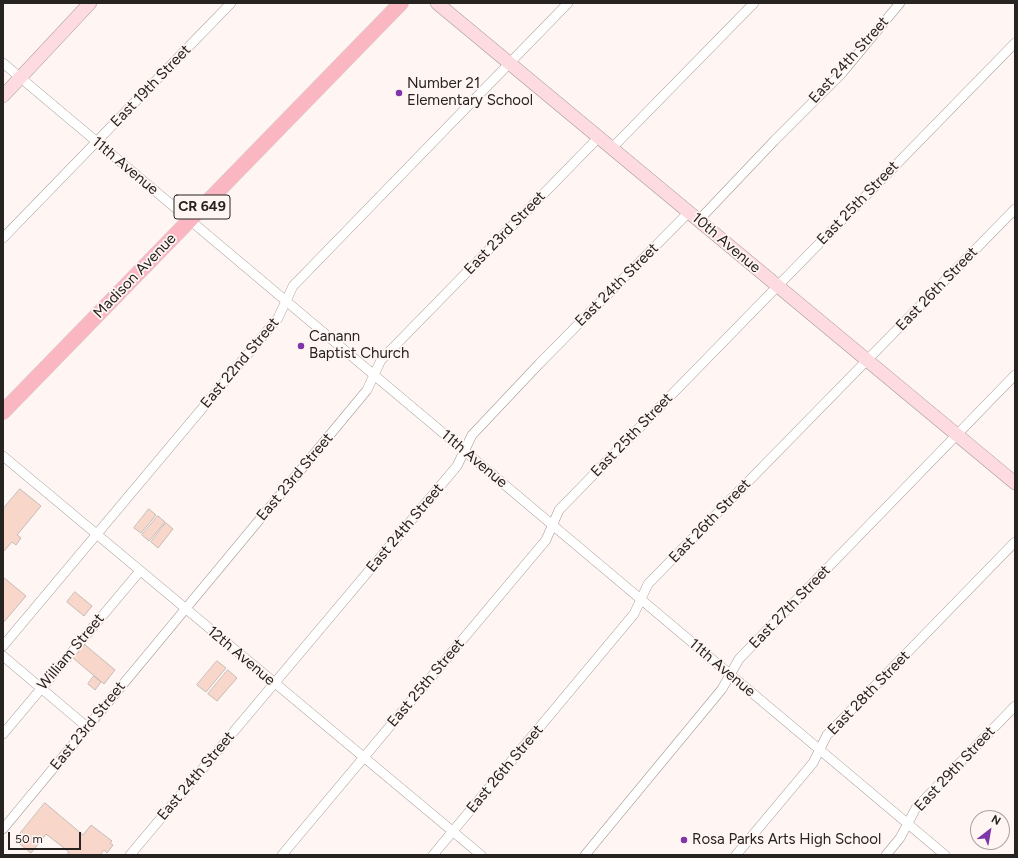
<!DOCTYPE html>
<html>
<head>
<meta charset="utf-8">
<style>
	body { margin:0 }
	#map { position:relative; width:1018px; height:858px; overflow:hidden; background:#fff6f3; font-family:Figtree,sans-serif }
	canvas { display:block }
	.frame { position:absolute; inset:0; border:4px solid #272321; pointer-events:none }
	.north { position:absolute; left:970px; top:810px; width:40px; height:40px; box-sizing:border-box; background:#fff6f3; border:1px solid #a9a29f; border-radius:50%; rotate:31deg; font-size:11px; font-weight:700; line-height:16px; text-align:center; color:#272321 }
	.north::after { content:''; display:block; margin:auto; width:14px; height:18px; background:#7e36a9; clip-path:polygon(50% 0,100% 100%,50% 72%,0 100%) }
	.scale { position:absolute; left:8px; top:832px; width:73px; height:18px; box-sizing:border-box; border:2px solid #272321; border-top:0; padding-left:5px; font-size:12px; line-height:14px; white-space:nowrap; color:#272321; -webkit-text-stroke:3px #fff6f3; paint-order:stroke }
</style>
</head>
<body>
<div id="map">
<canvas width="1018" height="858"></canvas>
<div class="frame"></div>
<div class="north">N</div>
<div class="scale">50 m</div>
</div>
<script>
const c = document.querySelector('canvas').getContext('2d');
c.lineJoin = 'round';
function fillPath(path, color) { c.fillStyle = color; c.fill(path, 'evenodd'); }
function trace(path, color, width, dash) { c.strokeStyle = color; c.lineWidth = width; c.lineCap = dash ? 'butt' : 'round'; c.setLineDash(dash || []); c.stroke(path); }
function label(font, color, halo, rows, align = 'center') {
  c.font = font + ' Figtree,sans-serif'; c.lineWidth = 3.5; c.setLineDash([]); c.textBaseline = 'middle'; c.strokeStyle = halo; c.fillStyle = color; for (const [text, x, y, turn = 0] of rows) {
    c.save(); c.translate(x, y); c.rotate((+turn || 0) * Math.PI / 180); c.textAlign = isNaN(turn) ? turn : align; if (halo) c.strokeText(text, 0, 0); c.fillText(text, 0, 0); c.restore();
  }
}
const building = new Path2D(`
	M 20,489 L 41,506 L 17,535 L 21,538 L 16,545 L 12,542 L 3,552 L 3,509 Z
	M 149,509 L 156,515 L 141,533 L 134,528 Z
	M 158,516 L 165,522 L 149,541 L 142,535 Z
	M 166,523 L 173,529 L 158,548 L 151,542 Z
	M 3,577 L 26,596 L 3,623 Z
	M 75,592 L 92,606 L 84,616 L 67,602 Z
	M 84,644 L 115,670 L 104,684 L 73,658 Z
	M 217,661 L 226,668 L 206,692 L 197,685 Z
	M 228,670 L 237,678 L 217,701 L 208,694 Z
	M 94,676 L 101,682 L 95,690 L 88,684 Z
	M 45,803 L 83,835 L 91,825 L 112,841 L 110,843 L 113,845 L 107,853 L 104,850 L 100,855 L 67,855 L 69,852 L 46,834 L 31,853 L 15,840 Z`);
fillPath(building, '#f8d7ca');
trace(building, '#c4bab6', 1);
const street = new Path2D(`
	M 3,63 L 945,855
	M 612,148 L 754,3
	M 699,220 L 774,141 L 842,73 L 900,3
	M 3,238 L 231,3
	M 3,456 L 481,855
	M 3,646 L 278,318 L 293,286 L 568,3
	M 3,656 L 87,727
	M 3,734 L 140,571
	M 3,829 L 367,390 L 381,360 L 599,137
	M 130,855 L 457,466 L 472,435 L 539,364 L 689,212
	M 282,855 L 546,540 L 559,510 L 1015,43
	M 433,855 L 634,614 L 648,584 L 1015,209
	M 585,855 L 722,689 L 739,659 L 1015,375
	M 736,855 L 813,763 L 827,735 L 1015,542
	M 886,855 L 900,838 L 916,808 L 1015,706`);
const secondary = new Path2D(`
	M 437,3 L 1015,483
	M 3,96 L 90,3`);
const primary = new Path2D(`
	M 3,412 L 401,3`);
trace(street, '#a19894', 10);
trace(secondary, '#a19894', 14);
trace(primary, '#d4d3d3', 16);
trace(street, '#fff', 9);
trace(secondary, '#fddbe0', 13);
trace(primary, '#fab7c2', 15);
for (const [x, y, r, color] of [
	[399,93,4,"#7e36a9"],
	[301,346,4,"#7e36a9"],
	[684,840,4,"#7e36a9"]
]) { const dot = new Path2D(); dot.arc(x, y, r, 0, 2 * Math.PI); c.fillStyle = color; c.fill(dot); trace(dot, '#fff6f3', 1.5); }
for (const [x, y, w] of [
	[202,207,56]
]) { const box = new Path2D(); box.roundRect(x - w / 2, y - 12, w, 24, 3); c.fillStyle = '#fff6f3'; c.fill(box); trace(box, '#272321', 1); }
label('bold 14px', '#272321', null, [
	["CR 649",202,207]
]);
label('15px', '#272321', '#fff6f3', [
	["East 24th Street",849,60,-48],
	["East 19th Street",151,86,-46],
	["11th Avenue",125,166,40],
	["East 25th Street",858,203,-46],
	["East 23rd Street",505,233,-46],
	["10th Avenue",726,243,40],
	["Madison Avenue",135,276,-46],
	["East 24th Street",617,285,-45],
	["East 26th Street",937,289,-46],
	["East 22nd Street",240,363,-50],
	["East 25th Street",632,435,-46],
	["11th Avenue",474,459,40],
	["East 23rd Street",295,477,-50],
	["East 26th Street",710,521,-46],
	["East 24th Street",405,528,-50],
	["East 27th Street",790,607,-46],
	["William Street",71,652,-50],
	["12th Avenue",241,656,40],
	["11th Avenue",722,668,40],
	["East 25th Street",426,683,-50],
	["East 28th Street",869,693,-46],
	["East 23rd Street",88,726,-51],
	["East 26th Street",505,769,-50],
	["East 29th Street",955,769,-47],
	["East 24th Street",196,776,-50]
]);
label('15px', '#272321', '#fff6f3', [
	["Number 21",407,84],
	["Elementary School",407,101],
	["Canann",309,337],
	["Baptist Church",309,354],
	["Rosa Parks Arts High School",692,840]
], 'left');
</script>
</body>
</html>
